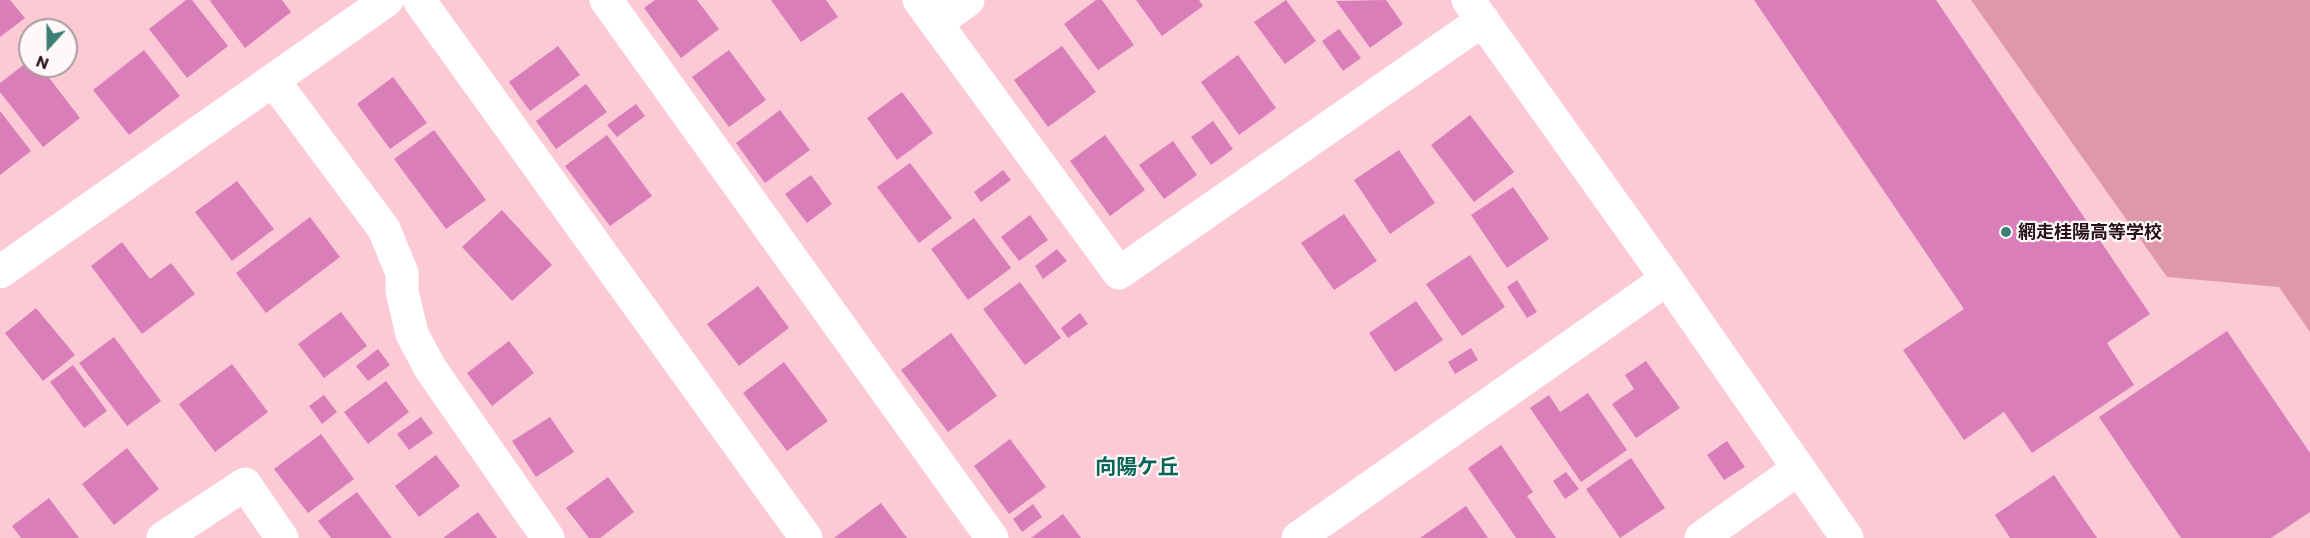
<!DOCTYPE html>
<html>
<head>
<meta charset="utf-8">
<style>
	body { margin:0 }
	#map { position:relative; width:2310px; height:538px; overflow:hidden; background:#fcc9d6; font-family:Commissioner,sans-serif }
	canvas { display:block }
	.north { position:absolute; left:18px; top:18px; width:60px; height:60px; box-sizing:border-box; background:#fff8f9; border:2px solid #a99c9f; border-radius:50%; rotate:201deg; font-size:16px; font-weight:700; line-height:24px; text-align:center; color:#271218 }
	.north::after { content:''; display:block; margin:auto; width:21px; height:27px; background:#3c8075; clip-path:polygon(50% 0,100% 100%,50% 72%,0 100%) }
</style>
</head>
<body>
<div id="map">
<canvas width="2310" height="538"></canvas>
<div class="north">N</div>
</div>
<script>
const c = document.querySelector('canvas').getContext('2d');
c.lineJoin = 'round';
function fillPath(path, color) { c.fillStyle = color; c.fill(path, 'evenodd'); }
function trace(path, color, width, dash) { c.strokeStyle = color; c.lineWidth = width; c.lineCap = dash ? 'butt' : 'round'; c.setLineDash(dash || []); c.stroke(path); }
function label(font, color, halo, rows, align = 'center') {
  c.font = font + ' Commissioner,"Noto Sans JP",sans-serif'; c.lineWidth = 4.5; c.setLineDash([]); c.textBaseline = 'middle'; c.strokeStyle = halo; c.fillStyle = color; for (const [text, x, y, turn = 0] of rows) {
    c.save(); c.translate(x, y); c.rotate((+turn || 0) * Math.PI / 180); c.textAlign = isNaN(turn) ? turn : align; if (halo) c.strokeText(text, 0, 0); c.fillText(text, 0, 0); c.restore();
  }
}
fillPath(new Path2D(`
	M 1971,0 L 2310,0 L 2310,332 L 2279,287 L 2167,277 Z`), '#df98ab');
fillPath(new Path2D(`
	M 0,0 L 10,0 L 25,18 L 0,37 Z
	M 186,0 L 192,0 L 228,46 L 187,78 L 149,29 Z
	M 211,0 L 282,0 L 291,12 L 245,48 L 210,1 Z
	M 655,0 L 697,0 L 719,29 L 681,58 L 644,8 Z
	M 771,0 L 826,0 L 838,17 L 801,42 Z
	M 1096,0 L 1102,0 L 1134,45 L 1098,70 L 1064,24 Z
	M 1136,0 L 1199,0 L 1203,6 L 1162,36 Z
	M 1286,0 L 1316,41 L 1285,64 L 1254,22 Z
	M 1386,0 L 1403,24 L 1370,48 L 1336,1 Z
	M 1754,0 L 1936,0 L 2150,314 L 2107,343 L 2134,385 L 2032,453 L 2004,412 L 1964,440 L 1903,350 L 1964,309 Z
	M 1339,29 L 1361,58 L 1343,71 L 1322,41 Z
	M 558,46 L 580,75 L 530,111 L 509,82 Z
	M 1062,46 L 1096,92 L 1048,127 L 1014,80 Z
	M 144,50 L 180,96 L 129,135 L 93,90 Z
	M 729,50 L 766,100 L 729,127 L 692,77 Z
	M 1238,55 L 1276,108 L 1239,135 L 1201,82 Z
	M 30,60 L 30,66 L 40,66 L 80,118 L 43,147 L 0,92 L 0,83 Z
	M 393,77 L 427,123 L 390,149 L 357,104 Z
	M 586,84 L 607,112 L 556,149 L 536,121 Z
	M 902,92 L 933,133 L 897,160 L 867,118 Z
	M 636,104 L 645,116 L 617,137 L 607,125 Z
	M 780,110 L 810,150 L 765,183 L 736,143 Z
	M 0,111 L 31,151 L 0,175 Z
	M 1470,115 L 1514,172 L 1474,202 L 1431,145 Z
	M 1213,121 L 1233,149 L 1211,165 L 1191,137 Z
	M 434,130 L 486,200 L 446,229 L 394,159 Z
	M 607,135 L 652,196 L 610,226 L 565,166 Z
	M 1105,135 L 1145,190 L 1110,216 L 1070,161 Z
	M 1173,141 L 1197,175 L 1164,199 L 1139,165 Z
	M 1399,150 L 1435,203 L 1390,234 L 1354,180 Z
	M 910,163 L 952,218 L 919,243 L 877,187 Z
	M 1003,170 L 1011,180 L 981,202 L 974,192 Z
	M 811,175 L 832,204 L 807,223 L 785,194 Z
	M 237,181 L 274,229 L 232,261 L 195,212 Z
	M 1513,187 L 1549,239 L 1507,268 L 1471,215 Z
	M 502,210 L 552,265 L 512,301 L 462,247 Z
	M 1344,214 L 1377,261 L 1334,290 L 1301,243 Z
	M 1030,215 L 1048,240 L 1019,261 L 1001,237 Z
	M 310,217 L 340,257 L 266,313 L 236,273 Z
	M 974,218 L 1011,268 L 968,300 L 931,249 Z
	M 122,242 L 150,279 L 171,263 L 195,294 L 142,334 L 91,266 Z
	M 1057,249 L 1067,261 L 1043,279 L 1035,266 Z
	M 1470,255 L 1505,307 L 1462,336 L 1426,284 Z
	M 1517,280 L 1537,312 L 1527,318 L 1507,287 Z
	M 1020,282 L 1061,338 L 1025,365 L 983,309 Z
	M 758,286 L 789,328 L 739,366 L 707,324 Z
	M 1416,301 L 1443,340 L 1395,372 L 1369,333 Z
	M 36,308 L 75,355 L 43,381 L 5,333 Z
	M 341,312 L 367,346 L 324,378 L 298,344 Z
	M 1080,313 L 1088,324 L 1068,338 L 1061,328 Z
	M 2227,331 L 2310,453 L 2310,512 L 2271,538 L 2181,538 L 2099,417 Z
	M 951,333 L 997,396 L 948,432 L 901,370 Z
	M 114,337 L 161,401 L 127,426 L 79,363 Z
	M 509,341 L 534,373 L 492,406 L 467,373 Z
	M 1471,348 L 1478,360 L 1455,374 L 1448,362 Z
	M 378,349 L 390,365 L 368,381 L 356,366 Z
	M 1646,361 L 1680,408 L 1636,438 L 1612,404 L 1634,389 L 1625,375 Z
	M 784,362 L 828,421 L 787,451 L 743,393 Z
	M 232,364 L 268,412 L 215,452 L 179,404 Z
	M 73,365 L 107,411 L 84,428 L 50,382 Z
	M 386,381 L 409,412 L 368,444 L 344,412 Z
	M 1588,393 L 1627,450 L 1581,482 L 1530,408 L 1549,395 L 1560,412 Z
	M 324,395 L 337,412 L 322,424 L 309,406 Z
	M 421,417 L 433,433 L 409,450 L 397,434 Z
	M 550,417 L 574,452 L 536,477 L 512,441 Z
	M 321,434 L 354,479 L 308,513 L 274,469 Z
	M 1010,439 L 1046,487 L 1009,514 L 974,466 Z
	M 1727,441 L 1745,467 L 1724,480 L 1707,455 Z
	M 1501,445 L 1533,492 L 1527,496 L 1556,538 L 1516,538 L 1468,468 Z
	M 127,448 L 159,489 L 114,525 L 82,484 Z
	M 436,455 L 460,486 L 419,517 L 395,486 Z
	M 1631,458 L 1665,508 L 1620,538 L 1586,489 Z
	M 1566,472 L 1579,489 L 1565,499 L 1553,481 Z
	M 2054,475 L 2097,538 L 2010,538 L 1995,515 Z
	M 608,477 L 634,512 L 600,538 L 589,538 L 566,508 Z
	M 357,492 L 392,538 L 331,538 L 318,521 Z
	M 49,498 L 79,538 L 21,538 L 12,526 Z
	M 881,503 L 907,538 L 834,538 Z
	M 1033,504 L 1042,517 L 1022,532 L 1013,519 Z
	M 1466,506 L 1488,538 L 1420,538 Z
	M 478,512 L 497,538 L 443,538 Z
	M 1063,514 L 1081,538 L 1031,538 Z`), '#d97eb9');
trace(new Path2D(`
	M 419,0 L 806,538
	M 606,0 L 992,538
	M 919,0 L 1119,273 L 1483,20
	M 1468,0 L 1667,279 L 1847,538
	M 936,23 L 968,0
	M 273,80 L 384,229 L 402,273 L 402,291 L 412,334 L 430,368 L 548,538
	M 0,272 L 387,0
	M 163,538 L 245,484 L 282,538
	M 1298,538 L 1667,279
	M 1701,538 L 1798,469`), '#fff', 33);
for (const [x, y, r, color] of [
	[2006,232,6,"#3c8075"]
]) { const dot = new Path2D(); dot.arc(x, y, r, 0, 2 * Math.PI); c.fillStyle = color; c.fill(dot); trace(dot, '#fff8f9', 2); }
label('bold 18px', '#271218', '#fff8f9', [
	["網走桂陽高等学校",2018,232]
], 'left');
label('bold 21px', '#07655a', '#fff8f9', [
	["向陽ケ丘",1137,467]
]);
</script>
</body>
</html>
